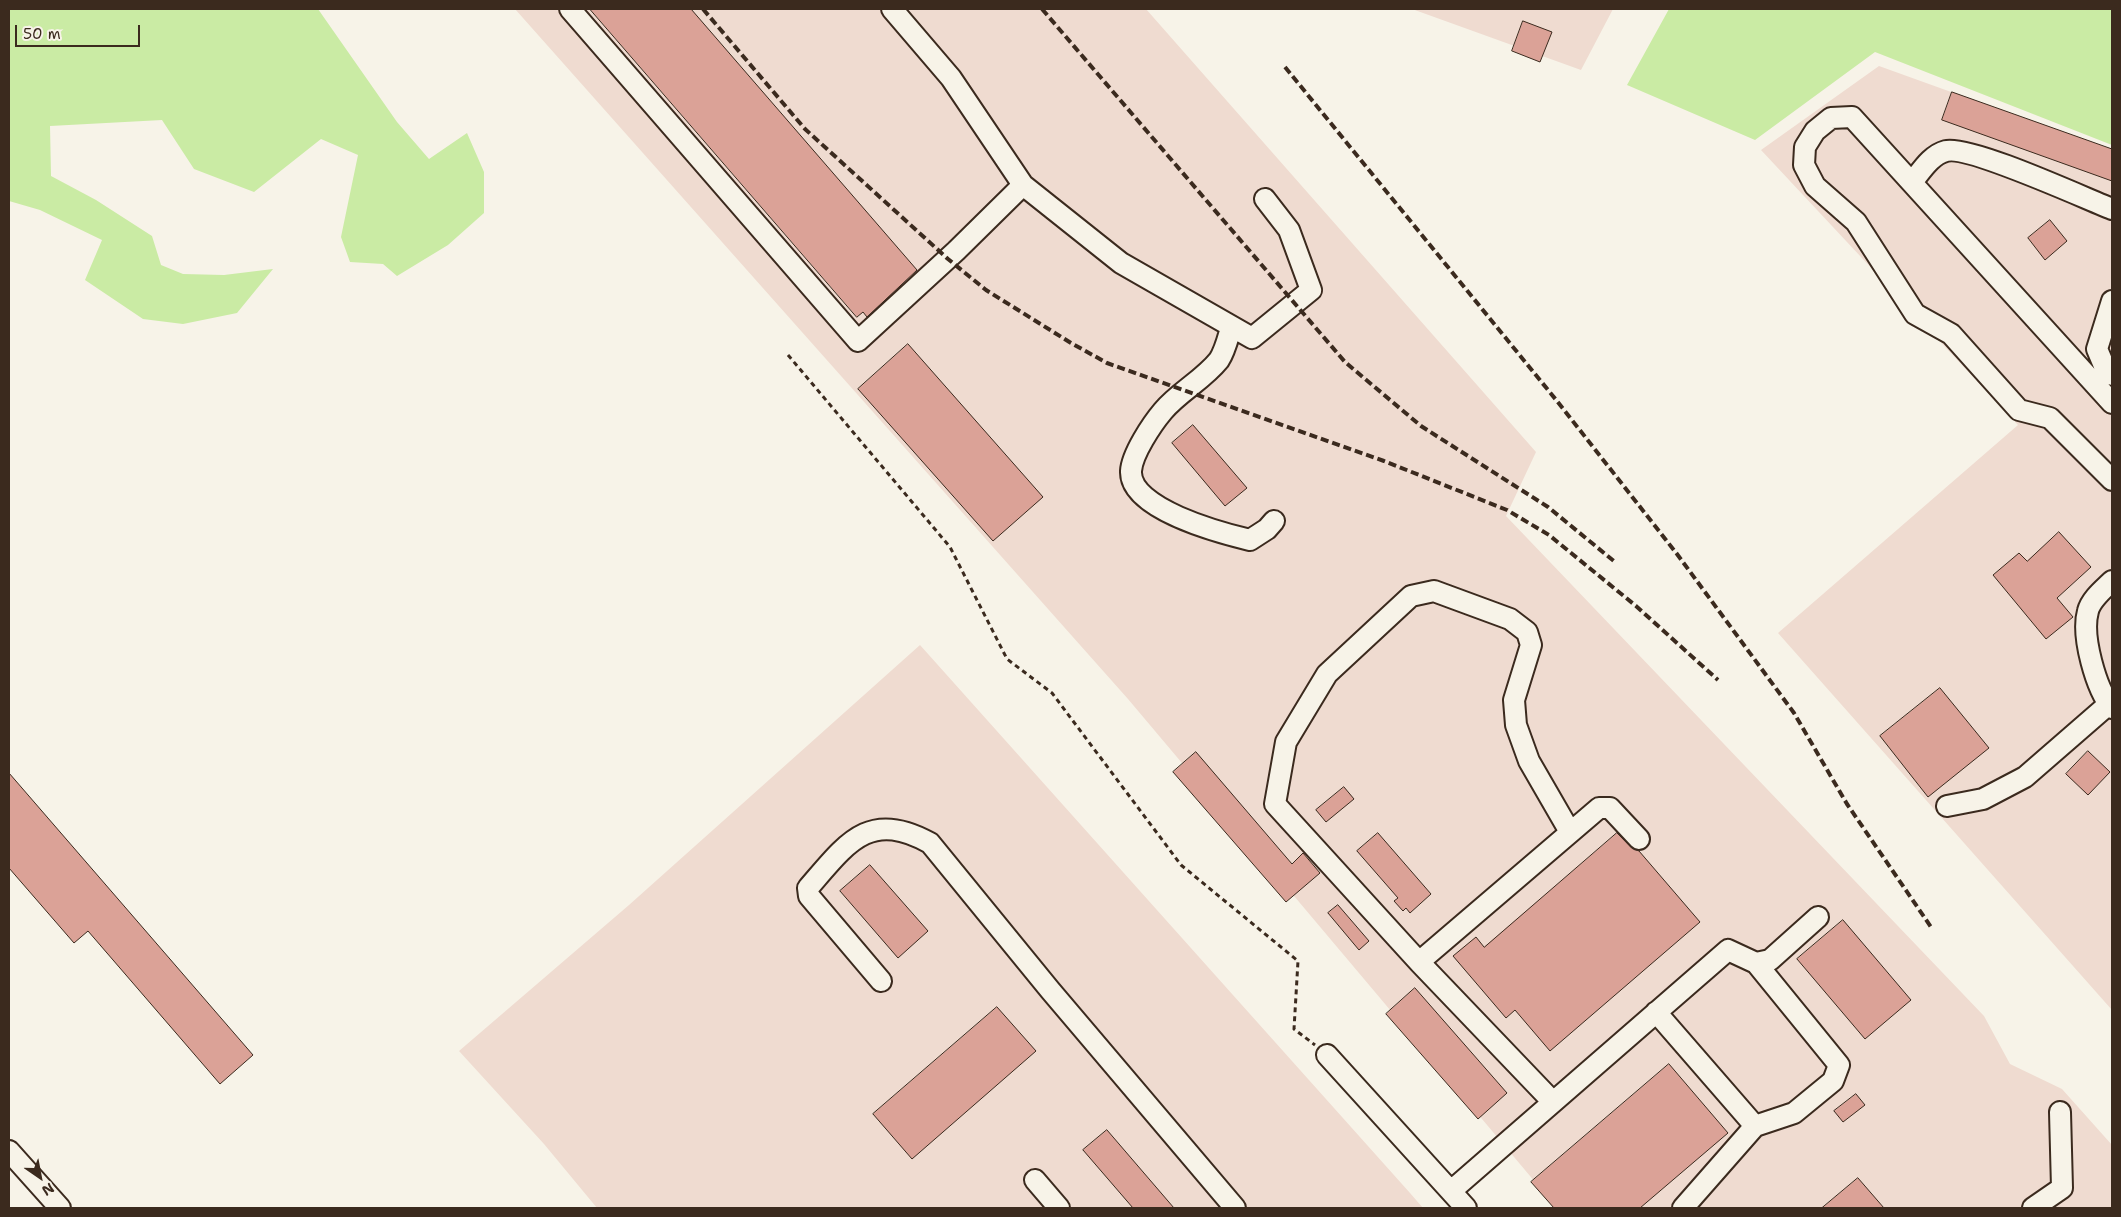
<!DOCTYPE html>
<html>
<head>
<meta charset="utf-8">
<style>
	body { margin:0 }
	#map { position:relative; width:2121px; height:1217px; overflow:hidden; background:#f7f3e8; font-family:"Shantell Sans",sans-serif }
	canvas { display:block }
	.frame { position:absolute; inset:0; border:10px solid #3b2a1e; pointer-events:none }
	.north { position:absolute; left:15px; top:1152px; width:50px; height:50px; -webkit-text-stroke:4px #f7f3e8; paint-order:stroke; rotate:147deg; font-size:14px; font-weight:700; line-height:20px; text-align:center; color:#3b2a1e }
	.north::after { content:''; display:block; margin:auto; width:18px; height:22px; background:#3b2a1e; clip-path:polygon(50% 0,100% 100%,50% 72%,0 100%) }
	.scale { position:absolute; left:15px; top:25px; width:125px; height:22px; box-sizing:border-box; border:2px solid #3b2a1e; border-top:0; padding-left:6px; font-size:15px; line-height:18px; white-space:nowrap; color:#3b2a1e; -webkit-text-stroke:4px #f7f3e8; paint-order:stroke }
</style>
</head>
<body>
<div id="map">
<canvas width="2121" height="1217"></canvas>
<div class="frame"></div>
<div class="north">N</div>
<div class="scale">50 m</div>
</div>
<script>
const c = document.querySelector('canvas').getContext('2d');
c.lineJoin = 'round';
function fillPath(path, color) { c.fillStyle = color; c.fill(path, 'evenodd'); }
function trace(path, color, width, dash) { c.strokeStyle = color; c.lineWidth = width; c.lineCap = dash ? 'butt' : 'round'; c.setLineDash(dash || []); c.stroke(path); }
fillPath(new Path2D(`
	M 515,9 L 1146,9 L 1536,452 L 1506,516 L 1984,1016 L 2010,1064 L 2062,1089 L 2112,1145 L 2112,1208 L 1557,1208 L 1128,699 Z
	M 1412,9 L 1613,9 L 1581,70 Z
	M 1879,66 L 2112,150 L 2112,1010 L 1778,633 L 2018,425 L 1761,150 Z
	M 920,645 L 1410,1193 L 1423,1208 L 597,1208 L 544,1144 L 459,1051 L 629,905 Z`), '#efdbd0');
fillPath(new Path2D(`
	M 9,9 L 318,9 L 397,122 L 429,159 L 467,133 L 484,172 L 484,213 L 448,245 L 397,276 L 383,264 L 350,262 L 341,237 L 358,155 L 321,139 L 254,192 L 194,169 L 162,120 L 50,126 L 51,176 L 96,200 L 152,236 L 161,265 L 183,274 L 224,275 L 273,269 L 237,313 L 183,324 L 143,319 L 85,280 L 102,240 L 40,210 L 9,201 Z
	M 1669,9 L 2112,9 L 2112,145 L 1875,52 L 1755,140 L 1627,85 Z`), '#caeba4');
const building = new Path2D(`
	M 590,9 L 691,9 L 917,270 L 867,317 L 863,312 L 857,317 Z
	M 1523,21 L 1552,32 L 1540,62 L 1512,51 Z
	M 1952,92 L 2112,149 L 2112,181 L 1942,120 Z
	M 2050,220 L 2067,241 L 2045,260 L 2028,238 Z
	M 908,344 L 1043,497 L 993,541 L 858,389 Z
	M 1193,425 L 1247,488 L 1225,506 L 1172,443 Z
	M 2059,532 L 2091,567 L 2057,598 L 2073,617 L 2046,639 L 1993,575 L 2019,553 L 2027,561 Z
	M 1940,688 L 1989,748 L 1928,797 L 1880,736 Z
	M 2088,751 L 2110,772 L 2088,795 L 2066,774 Z
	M 1196,752 L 1292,864 L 1303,853 L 1320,873 L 1286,902 L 1173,772 Z
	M 9,773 L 253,1055 L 220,1084 L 88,931 L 74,943 L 9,868 Z
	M 1344,787 L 1354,799 L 1326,822 L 1316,810 Z
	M 1378,833 L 1431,894 L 1410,913 L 1406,908 L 1403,911 L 1394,901 L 1398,898 L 1357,851 Z
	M 1617,833 L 1631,847 L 1639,851 L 1700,922 L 1550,1051 L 1515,1010 L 1506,1018 L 1453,956 L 1476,937 L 1484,947 Z
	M 870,865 L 928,931 L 898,958 L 840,891 Z
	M 1338,905 L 1369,941 L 1359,950 L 1328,913 Z
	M 1843,920 L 1911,1000 L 1865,1039 L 1797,959 Z
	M 1415,988 L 1507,1093 L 1478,1119 L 1386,1014 Z
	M 997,1007 L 1036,1051 L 912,1159 L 873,1114 Z
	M 1669,1064 L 1728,1133 L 1640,1208 L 1554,1208 L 1531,1182 Z
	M 1856,1094 L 1865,1105 L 1843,1122 L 1834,1111 Z
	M 1107,1130 L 1174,1208 L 1133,1208 L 1083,1150 Z
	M 1858,1178 L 1884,1208 L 1822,1208 Z`);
fillPath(building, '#dba297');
trace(building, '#3b2a1e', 1);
const minor = new Path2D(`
	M 570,9 L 858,341 L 956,251 L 1023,185
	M 892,9 L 951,78 L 1023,185 L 1121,263 L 1252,338 L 1311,290 L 1289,230 L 1265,199
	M 1913,181 C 1922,170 1931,155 1946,151 C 1969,145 2084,198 2112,209
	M 2112,301 L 2097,349 L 2105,368 L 2112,375
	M 1231,328 C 1228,338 1225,351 1219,360 C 1203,380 1179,392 1163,411 C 1152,424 1132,454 1131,471 C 1129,509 1221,533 1250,540 L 1267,529 L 1274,521
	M 2112,403 L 1852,117 L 1831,118 L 1815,131 L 1805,147 L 1804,165 L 1815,186 L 1856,222 L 1915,314 L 1951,334 L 2019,410 L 2050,418 L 2112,480
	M 2112,581 C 2104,589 2091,599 2088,611 C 2081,636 2096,689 2112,708
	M 1947,806 L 1983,799 L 2025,777 L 2109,704
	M 1419,962 L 1599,808 L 1610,808 L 1639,839
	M 881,981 L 809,896 L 808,888 C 847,843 869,809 930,843 L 1050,990 L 1235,1208
	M 1656,1012 L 1755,1126 L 1794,1113 L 1833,1081 L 1839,1065 L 1756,963
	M 1327,1055 L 1466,1208
	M 1552,1101 L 1419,962 L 1275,804 L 1286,742 L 1327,674 L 1411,596 L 1434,591 L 1510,619 L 1527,632 L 1531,645 L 1514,700 L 1516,725 L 1529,761 L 1570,832
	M 9,1151 L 60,1208
	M 1035,1180 L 1059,1208
	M 1451,1191 L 1728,950 L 1756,963 L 1770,960 L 1818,917
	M 1683,1208 L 1755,1126
	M 2033,1208 L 2062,1188 L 2060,1112`);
trace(minor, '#3b2a1e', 24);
trace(new Path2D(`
	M 788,355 L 950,547 L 1007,659 L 1052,693 L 1181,865 L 1298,961 L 1294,1029 L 1315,1045`), '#3b2a1e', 3, [5, 4]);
trace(minor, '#f7f3e8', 20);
trace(new Path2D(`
	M 703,9 L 805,129 L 948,259 L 986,290 L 1071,343 L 1107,363 L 1384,461 L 1507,510 L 1549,535 L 1636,606 L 1718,680
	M 1042,9 L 1345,362 L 1421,426 L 1548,507 L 1615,562
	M 1285,67 L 1557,401 L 1677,554 L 1794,713 L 1847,804 L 1931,927`), '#3b2a1e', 4, [8, 4]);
</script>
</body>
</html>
